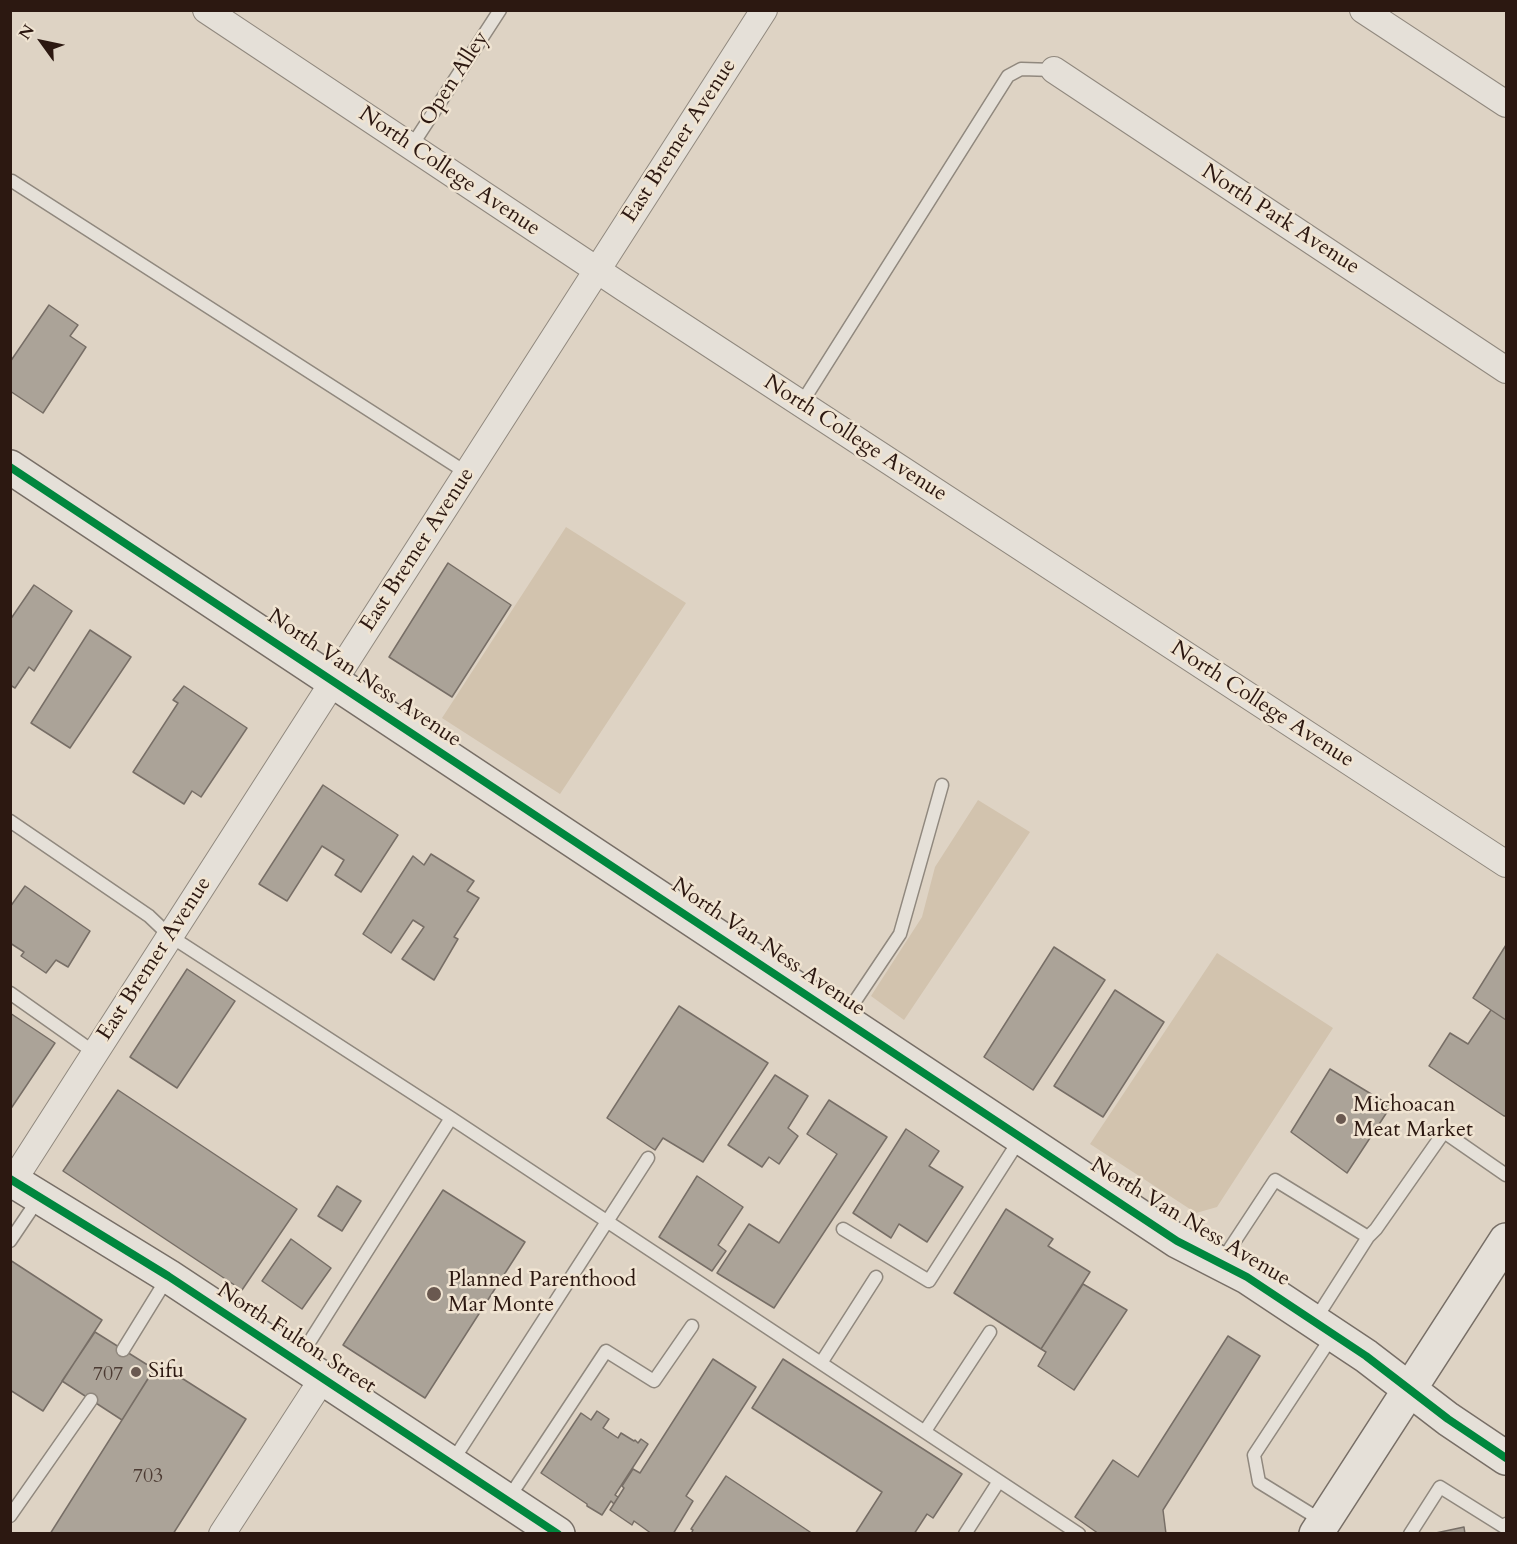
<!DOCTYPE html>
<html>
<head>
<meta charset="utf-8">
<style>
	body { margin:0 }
	#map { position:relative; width:1517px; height:1544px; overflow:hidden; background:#ded3c4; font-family:Cardo,serif }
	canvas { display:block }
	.frame { position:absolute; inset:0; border:12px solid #2c1811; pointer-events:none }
	.north { position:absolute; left:12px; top:12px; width:60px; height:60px; -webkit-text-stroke:4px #f0e4d2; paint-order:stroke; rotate:303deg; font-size:16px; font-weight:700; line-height:24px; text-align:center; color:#2c1811 }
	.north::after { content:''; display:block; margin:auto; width:21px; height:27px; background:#2c1811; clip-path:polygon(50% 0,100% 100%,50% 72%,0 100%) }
</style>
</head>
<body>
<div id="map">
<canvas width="1517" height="1544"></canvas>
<div class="frame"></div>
<div class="north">N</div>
</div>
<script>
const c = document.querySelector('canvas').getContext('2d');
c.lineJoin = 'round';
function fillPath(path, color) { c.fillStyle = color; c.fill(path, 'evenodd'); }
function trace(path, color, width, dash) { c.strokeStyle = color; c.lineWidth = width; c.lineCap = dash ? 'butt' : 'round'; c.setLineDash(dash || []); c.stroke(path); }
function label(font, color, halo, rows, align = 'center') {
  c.font = font + ' Cardo,serif'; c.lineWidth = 5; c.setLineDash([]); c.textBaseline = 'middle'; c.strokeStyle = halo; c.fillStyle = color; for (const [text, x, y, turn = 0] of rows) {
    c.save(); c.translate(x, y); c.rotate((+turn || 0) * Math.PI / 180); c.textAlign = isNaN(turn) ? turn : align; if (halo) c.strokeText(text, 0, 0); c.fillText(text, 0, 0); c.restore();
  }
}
fillPath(new Path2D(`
	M 566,527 L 686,603 L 560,794 L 442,718 Z
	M 978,800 L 1030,832 L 904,1020 L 871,996 L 922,917 L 935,867 Z
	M 1217,953 L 1333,1028 L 1217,1207 L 1196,1213 L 1090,1144 Z`), '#d2c3ae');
const building = new Path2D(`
	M 49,305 L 78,325 L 70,336 L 86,347 L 43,413 L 10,391 L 10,362 Z
	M 448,563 L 511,605 L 452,697 L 389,657 Z
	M 34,585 L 72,611 L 34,671 L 29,667 L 15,688 L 10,685 L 10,620 Z
	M 90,630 L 131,657 L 70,748 L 31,723 Z
	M 184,686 L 247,728 L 201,797 L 192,791 L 184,804 L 133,772 L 178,703 L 173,700 Z
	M 323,785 L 398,835 L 361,892 L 335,875 L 344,860 L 322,846 L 287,901 L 259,884 Z
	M 431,854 L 474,881 L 467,891 L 479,898 L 454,937 L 458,939 L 434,980 L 402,959 L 424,927 L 413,920 L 391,953 L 363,934 L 413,856 L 424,865 Z
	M 25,886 L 90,931 L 68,967 L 56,960 L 46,973 L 21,956 L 24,952 L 10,943 L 10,907 Z
	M 1506,945 L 1506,1020 L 1473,998 Z
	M 1054,947 L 1105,980 L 1033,1090 L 984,1057 Z
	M 187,969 L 235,1001 L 177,1088 L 130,1057 Z
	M 1115,990 L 1164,1022 L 1103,1117 L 1054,1086 Z
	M 679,1006 L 768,1063 L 703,1162 L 663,1138 L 655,1150 L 607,1118 Z
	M 1491,1010 L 1506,1020 L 1506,1116 L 1504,1116 L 1429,1066 L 1450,1033 L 1468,1044 Z
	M 10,1013 L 55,1043 L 10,1110 Z
	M 1330,1069 L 1391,1106 L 1347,1173 L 1291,1132 Z
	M 775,1075 L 808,1096 L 788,1128 L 798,1136 L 779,1164 L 769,1157 L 762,1167 L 728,1145 Z
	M 118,1090 L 297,1209 L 242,1290 L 63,1171 Z
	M 829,1100 L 887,1137 L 774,1308 L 717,1273 L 749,1224 L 779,1243 L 837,1154 L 807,1134 Z
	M 906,1129 L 939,1151 L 929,1166 L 963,1187 L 927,1242 L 899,1224 L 891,1238 L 853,1213 Z
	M 697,1176 L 743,1207 L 718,1245 L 726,1251 L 712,1271 L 659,1237 Z
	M 337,1186 L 361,1201 L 342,1231 L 318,1216 Z
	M 443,1190 L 525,1242 L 425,1398 L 343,1345 Z
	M 1006,1209 L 1053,1239 L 1048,1246 L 1090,1272 L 1041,1349 L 954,1293 Z
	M 291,1239 L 331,1268 L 302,1309 L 262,1281 Z
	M 10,1260 L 102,1320 L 43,1411 L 10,1390 Z
	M 1083,1284 L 1127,1310 L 1074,1390 L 1038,1366 L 1046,1352 L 1041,1349 Z
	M 95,1332 L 154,1369 L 122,1420 L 62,1381 Z
	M 1228,1336 L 1260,1356 L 1163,1510 L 1166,1534 L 1099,1534 L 1075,1517 L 1113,1460 L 1138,1477 Z
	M 713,1359 L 756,1387 L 686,1496 L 693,1501 L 673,1534 L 652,1534 L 634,1521 L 632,1525 L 610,1510 L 624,1488 L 622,1486 L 633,1469 L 640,1473 Z
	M 783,1359 L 962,1474 L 933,1518 L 927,1514 L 914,1534 L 855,1534 L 882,1492 L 752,1408 Z
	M 158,1363 L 246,1419 L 173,1534 L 50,1534 Z
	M 597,1411 L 609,1419 L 603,1428 L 618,1438 L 621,1433 L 634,1441 L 635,1440 L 638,1443 L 641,1439 L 648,1444 L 615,1495 L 618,1497 L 614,1504 L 611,1501 L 602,1515 L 587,1506 L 587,1504 L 541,1473 L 581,1413 L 591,1420 Z
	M 726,1476 L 813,1534 L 691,1534 L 693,1530 L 691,1529 Z
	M 1464,1527 L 1465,1534 L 1431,1534 Z`);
fillPath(building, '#aba398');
trace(building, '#776e66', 1.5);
const lane = new Path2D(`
	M 411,147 L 500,10
	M 12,181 L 467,473
	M 801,404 L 1008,76 L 1021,69 L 1054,70
	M 10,821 L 149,916 L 170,936 L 451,1118 L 1079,1534
	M 10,993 L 95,1053
	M 843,1019 L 900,934 L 942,785
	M 843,1229 L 929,1281 L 1020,1139
	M 1368,1237 L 1376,1229 L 1444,1132 L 1506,1175
	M 10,1241 L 39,1198
	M 1221,1262 L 1275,1180 L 1368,1237 L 1315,1320
	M 123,1350 L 168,1277
	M 298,1360 L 451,1118
	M 821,1363 L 876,1277
	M 925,1431 L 990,1332
	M 452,1462 L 648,1158
	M 508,1499 L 606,1351 L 654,1381 L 692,1326
	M 10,1516 L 91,1400
	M 1324,1522 L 1259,1482 L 1254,1455 L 1333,1335
	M 965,1534 L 999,1481
	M 1410,1534 L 1440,1487 L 1504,1527 L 1506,1524`);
const street = new Path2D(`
	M 206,10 L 624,288 L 1506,864
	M 1363,10 L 1506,104
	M 1054,70 L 1506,370
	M 13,1181 L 764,10
	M 222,1534 L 323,1378`);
const secondary = new Path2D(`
	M 10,467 L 1177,1241 L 1247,1277 L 1366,1356 L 1448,1419 L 1506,1458
	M 10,1179 L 168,1276 L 558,1534
	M 1316,1534 L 1506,1240`);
trace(lane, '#90887e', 15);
trace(street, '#90887e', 28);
trace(secondary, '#776e66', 36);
trace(lane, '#e5e0d8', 12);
trace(street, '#e5e0d8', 26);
trace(secondary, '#e5e0d8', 33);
trace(new Path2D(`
	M 10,467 L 1177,1241 L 1247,1277 L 1366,1356 L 1448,1419 L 1506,1458
	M 10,1179 L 168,1276 L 558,1534`), '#00873e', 8);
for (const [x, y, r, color] of [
	[1341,1119,6,"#6a5950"],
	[434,1294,8,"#6a5950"],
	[136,1372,6,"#6a5950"]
]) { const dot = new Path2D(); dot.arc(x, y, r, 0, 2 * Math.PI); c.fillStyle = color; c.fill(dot); trace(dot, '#f0e4d2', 2); }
label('20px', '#4c3b33', null, [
	["707",108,1375],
	["703",148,1477]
]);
label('22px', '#2c1811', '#f0e4d2', [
	["Open Alley",455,79,-57],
	["East Bremer Avenue",680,141,-57],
	["North College Avenue",449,172,34],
	["North Park Avenue",1280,220,33],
	["North College Avenue",855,439,33],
	["East Bremer Avenue",418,550,-57],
	["North Van Ness Avenue",364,679,34],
	["North College Avenue",1262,705,33],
	["North Van Ness Avenue",768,948,34],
	["East Bremer Avenue",155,959,-57],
	["North Van Ness Avenue",1190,1223,31],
	["North Fulton Street",296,1339,33]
]);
label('22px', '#2c1811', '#f0e4d2', [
	["Michoacan",1353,1106],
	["Meat Market",1353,1131],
	["Planned Parenthood",448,1281],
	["Mar Monte",448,1306],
	["Sifu",148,1372]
], 'left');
</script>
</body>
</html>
